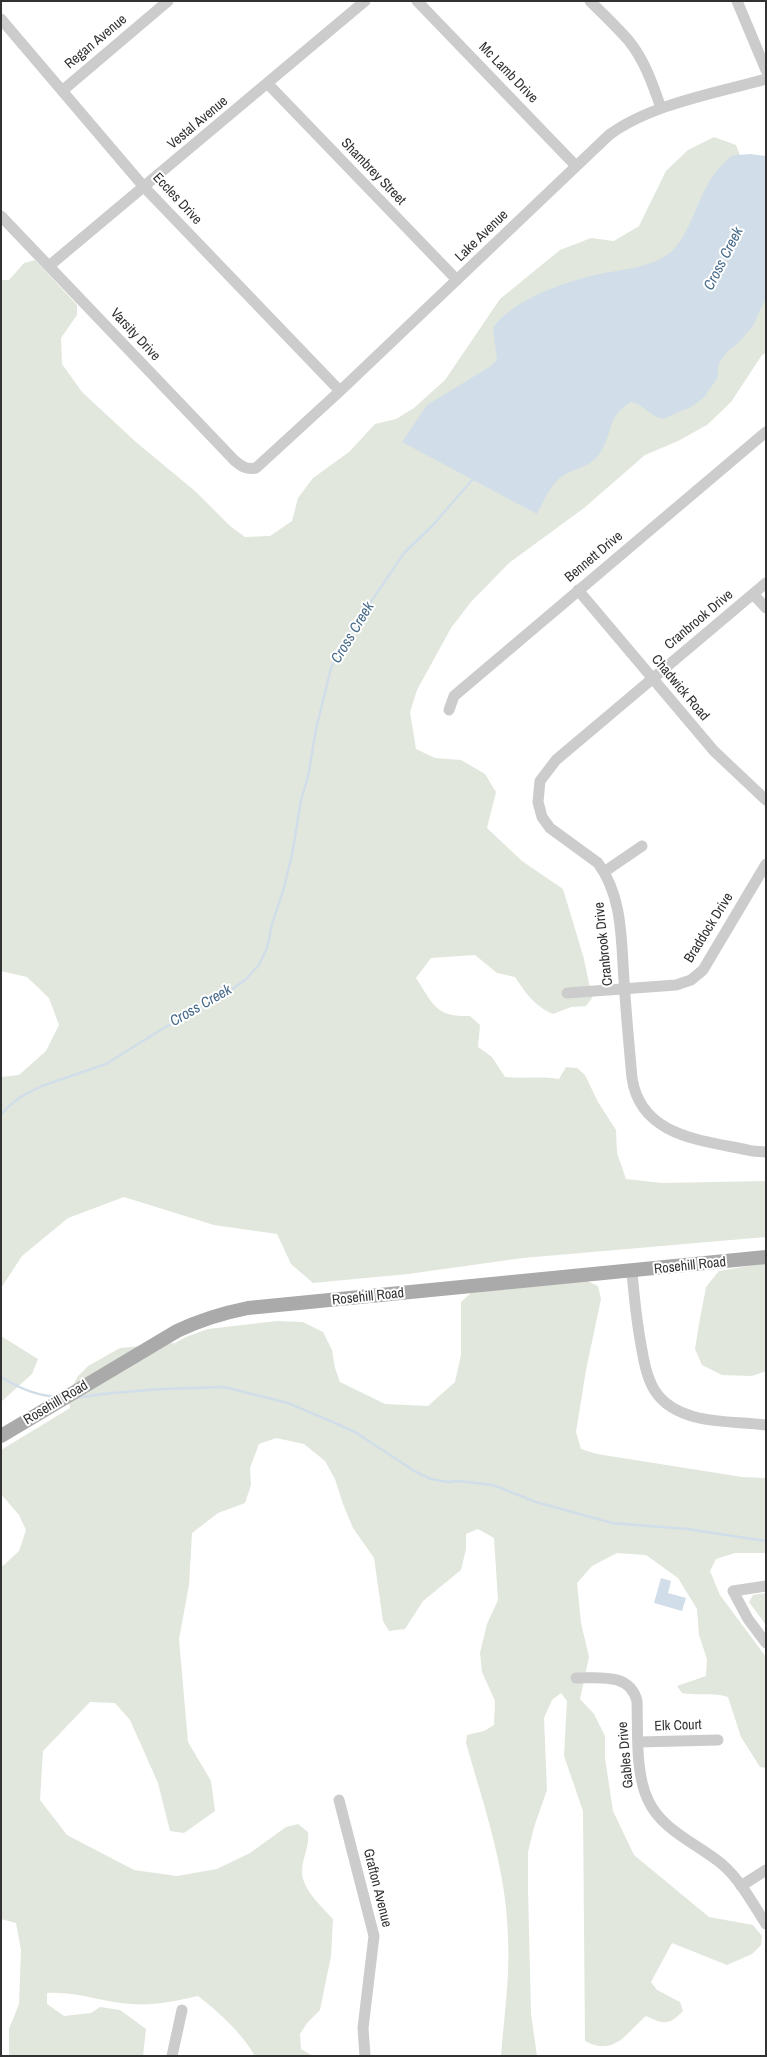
<!DOCTYPE html>
<html>
<head>
<meta charset="utf-8">
<style>
	body { margin:0 }
	#map { position:relative; width:767px; height:2057px; overflow:hidden; background:#fff; font-family:"Archivo Narrow",sans-serif }
	canvas { display:block }
	.frame { position:absolute; inset:0; border:2px solid #323232; pointer-events:none }
</style>
</head>
<body>
<div id="map">
<canvas width="767" height="2057"></canvas>
<div class="frame"></div>
</div>
<script>
const c = document.querySelector('canvas').getContext('2d');
c.lineJoin = 'round';
function fillPath(path, color) { c.fillStyle = color; c.fill(path, 'evenodd'); }
function trace(path, color, width, dash) { c.strokeStyle = color; c.lineWidth = width; c.lineCap = dash ? 'butt' : 'round'; c.setLineDash(dash || []); c.stroke(path); }
function label(font, color, halo, rows, align = 'center') {
  c.font = font + ' "Archivo Narrow",sans-serif'; c.lineWidth = 4; c.setLineDash([]); c.textBaseline = 'middle'; c.strokeStyle = halo; c.fillStyle = color; for (const [text, x, y, turn = 0] of rows) {
    c.save(); c.translate(x, y); c.rotate((+turn || 0) * Math.PI / 180); c.textAlign = isNaN(turn) ? turn : align; if (halo) c.strokeText(text, 0, 0); c.fillText(text, 0, 0); c.restore();
  }
}
fillPath(new Path2D(`
	M 714,137 L 736,145 L 742,161 L 766,161 L 766,353 L 762,355 L 731,402 L 707,425 L 678,441 L 645,455 L 584,508 L 509,563 L 471,602 L 451,628 L 417,690 L 410,712 L 416,749 L 435,758 L 461,760 L 485,774 L 496,792 L 487,828 L 522,861 L 563,889 L 584,959 L 592,998 L 586,1006 L 571,1007 L 553,1014 C 534,1006 526,993 515,977 L 497,973 L 475,955 L 431,958 L 416,978 C 434,1005 435,1017 470,1016 L 480,1025 L 478,1047 L 492,1057 L 505,1077 C 523,1079 541,1076 559,1079 L 566,1067 L 577,1068 L 585,1075 L 598,1102 L 616,1130 L 617,1153 L 626,1179 L 662,1183 L 766,1181 L 766,1237 L 523,1258 L 408,1274 L 313,1283 L 291,1264 L 277,1234 L 214,1225 L 124,1197 L 68,1218 L 22,1256 L 1,1288 L 1,1077 L 19,1075 L 46,1051 L 59,1025 L 49,998 L 27,977 L 1,971 L 1,280 L 9,280 L 24,263 L 35,260 L 77,305 L 77,315 L 61,338 L 62,364 L 82,392 L 137,443 L 195,491 L 230,526 L 245,537 L 270,536 L 292,521 L 298,498 L 313,478 L 349,452 L 375,424 L 396,419 L 414,408 L 445,380 L 500,299 L 560,250 L 591,238 L 614,241 L 639,226 L 666,171 L 688,150 Z
	M 766,1263 L 766,1371 L 752,1376 L 722,1375 L 702,1365 L 695,1349 L 699,1324 L 706,1287 L 719,1271 Z
	M 587,1281 L 598,1286 L 601,1299 L 586,1370 L 576,1432 L 581,1449 L 597,1454 L 742,1477 L 766,1478 L 766,1553 L 735,1553 L 716,1559 L 710,1571 L 720,1595 L 766,1657 L 766,1768 L 760,1767 L 741,1737 L 728,1697 C 713,1692 698,1696 682,1693 L 677,1686 L 706,1676 L 707,1659 L 699,1635 L 697,1609 L 678,1578 L 646,1555 L 617,1553 L 592,1566 L 577,1583 L 581,1623 L 589,1657 L 580,1699 L 594,1714 L 605,1736 L 605,1758 L 613,1811 L 634,1855 L 709,1917 L 753,1925 L 762,1936 L 761,1945 L 752,1954 L 727,1965 L 672,1943 L 651,1982 L 657,1990 L 680,2002 L 683,2011 C 669,2026 663,2024 646,2016 C 626,2033 615,2057 585,2041 L 583,1811 L 564,1756 L 567,1701 L 561,1693 L 552,1700 L 544,1718 L 547,1790 L 534,1827 L 528,1852 L 528,1889 L 531,2014 L 537,2056 L 501,2056 C 504,2017 510,1977 508,1938 C 507,1872 484,1806 466,1743 L 467,1735 L 484,1731 L 494,1725 L 495,1701 L 482,1672 L 480,1653 L 487,1624 L 498,1600 L 494,1538 L 478,1529 L 466,1534 L 466,1549 L 461,1570 L 423,1601 L 405,1629 L 389,1631 L 383,1621 L 374,1558 L 353,1528 L 343,1504 L 335,1479 L 325,1461 L 304,1444 L 276,1438 L 259,1444 L 250,1468 L 251,1485 L 245,1503 L 218,1513 L 192,1533 L 189,1585 L 179,1639 L 188,1742 L 211,1781 L 215,1811 L 184,1833 L 170,1831 L 158,1783 L 130,1720 L 115,1703 L 90,1702 L 43,1751 L 40,1800 L 67,1835 L 134,1870 L 177,1876 L 217,1869 L 250,1853 L 286,1827 L 298,1824 L 308,1832 C 310,1846 302,1858 302,1872 C 302,1889 322,1907 333,1919 L 331,1956 L 320,2010 L 307,2023 L 300,2034 L 301,2049 L 313,2056 L 255,2056 C 241,2032 220,2013 198,1996 C 177,2001 152,2006 130,2004 C 103,2002 75,1991 47,1993 L 47,2004 L 64,2016 L 91,2013 L 100,2007 L 120,2010 L 146,2029 L 143,2056 L 9,2056 L 9,2029 L 19,2004 L 21,1950 L 16,1923 L 1,1919 L 1,1566 L 4,1565 L 19,1551 L 26,1530 L 19,1515 L 1,1494 L 1,1450 L 70,1408 L 68,1395 L 78,1376 L 88,1366 L 120,1348 L 175,1343 L 186,1337 L 208,1329 L 277,1321 L 303,1322 L 323,1332 L 332,1350 L 335,1368 L 340,1382 L 385,1404 L 428,1406 L 455,1382 L 461,1355 L 461,1302 L 471,1293 Z
	M 1,1336 L 38,1359 L 32,1374 L 1,1402 Z
	M 766,1593 L 766,1625 L 749,1602 L 753,1595 Z`), '#e1e7dc');
fillPath(new Path2D(`
	M 750,154 L 766,156 L 765,300 L 753,326 L 737,344 L 728,351 L 719,363 L 717,379 L 704,397 L 693,406 L 663,419 C 649,416 644,404 631,402 C 605,417 614,435 598,456 C 589,466 578,468 566,474 C 552,481 544,500 537,514 L 402,442 L 427,405 L 491,366 L 497,360 L 493,328 C 511,300 567,281 599,274 C 620,270 645,268 664,257 C 692,241 696,191 721,166 C 724,163 728,158 732,156 C 737,154 745,155 750,154 Z
	M 661,1578 L 671,1581 L 668,1593 L 686,1598 L 682,1611 L 654,1603 Z`), '#d1dee9');
trace(new Path2D(`
	M 1,1115 L 8,1107 L 22,1096 L 42,1086 L 106,1064 L 167,1026 L 218,999 L 245,980 L 259,965 L 267,948 L 272,924 L 283,891 L 292,855 L 301,800 L 308,777 L 316,729 L 331,668 L 341,646 L 404,553 L 433,525 L 473,479 L 473,477
	M 1,1377 C 19,1388 35,1395 56,1397
	M 75,1398 L 102,1394 L 161,1389 L 224,1387 L 288,1403 L 335,1423 L 355,1432 L 416,1472 L 431,1479 L 448,1482 L 458,1481 L 493,1485 L 536,1502 L 612,1523 L 687,1529 L 766,1541`), '#d1dee9', 2.5);
trace(new Path2D(`
	M 417,1 L 576,166
	M 590,1 C 603,14 617,27 629,41 C 645,61 653,85 661,108
	M 737,1 L 766,70
	M 1,19 L 144,187 L 340,391
	M 268,84 L 457,280
	M 62,91 L 168,1
	M 1,216 L 234,460 C 241,466 246,470 256,468 L 340,391 L 609,135 C 651,104 716,93 766,79
	M 49,266 L 365,1
	M 766,583 L 556,760 L 540,781 L 538,802 L 542,817 L 550,828 L 598,863 C 623,897 621,940 624,980 C 626,1013 629,1045 632,1078 C 641,1138 704,1140 752,1151 L 766,1152
	M 578,590 L 714,751 L 766,800
	M 753,594 L 766,608
	M 449,710 L 454,696 L 766,432
	M 604,872 L 642,846
	M 567,993 L 676,985 L 691,980 L 703,970 L 766,864
	M 632,1272 C 634,1295 636,1316 640,1339 C 647,1381 652,1407 699,1418 C 721,1423 744,1422 766,1425
	M 766,1586 L 733,1591 L 748,1619 L 766,1643
	M 576,1678 C 600,1678 630,1673 637,1701 C 638,1730 635,1773 648,1800 C 662,1831 698,1844 723,1865 C 741,1881 753,1904 766,1924
	M 639,1742 L 718,1740
	M 339,1800 L 374,1936 L 363,2028 L 365,2056
	M 741,1886 L 766,1870
	M 172,2056 L 182,2010`), '#ccc', 11);
trace(new Path2D(`
	M 1,1436 L 177,1331 C 200,1320 223,1313 248,1308 L 766,1257`), '#aaa', 14);
label('14px', '#323232', '#fff', [
	["Regan Avenue",96,42,-40],
	["Mc Lamb Drive",508,73,46],
	["Vestal Avenue",198,123,-40],
	["Shambrey Street",373,172,46],
	["Eccles Drive",177,199,47],
	["Lake Avenue",482,236,-44],
	["Varsity Drive",135,335,47],
	["Bennett Drive",594,557,-40],
	["Cranbrook Drive",699,620,-40],
	["Chadwick Road",680,688,50],
	["Braddock Drive",709,928,-58],
	["Cranbrook Drive",604,944,-96],
	["Rosehill Road",690,1266,-6],
	["Rosehill Road",368,1297,-6],
	["Rosehill Road",56,1403,-31],
	["Elk Court",678,1726,-2],
	["Gables Drive",626,1755,-95],
	["Grafton Avenue",377,1888,76]
]);
label('italic 15px', '#486c8b', '#fff', [
	["Cross Creek",724,259,-63],
	["Cross Creek",353,633,-59],
	["Cross Creek",201,1006,-30]
]);
</script>
</body>
</html>
